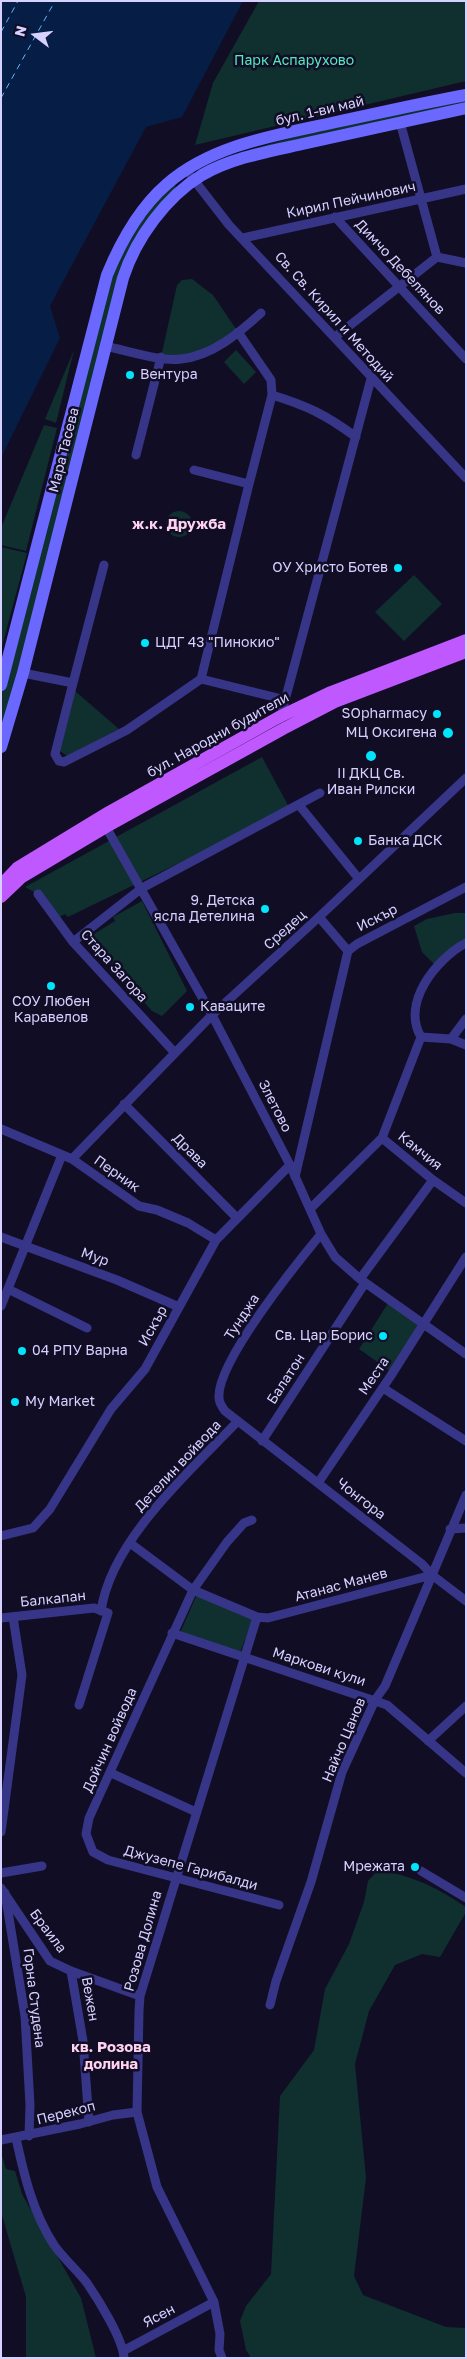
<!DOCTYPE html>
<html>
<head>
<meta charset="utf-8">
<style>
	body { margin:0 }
	#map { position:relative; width:467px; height:2359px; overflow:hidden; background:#110d25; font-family:"Golos Text",sans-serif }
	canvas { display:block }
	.frame { position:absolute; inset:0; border:2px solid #d6d1ff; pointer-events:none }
	.north { position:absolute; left:10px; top:10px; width:50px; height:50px; -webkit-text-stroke:4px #110d25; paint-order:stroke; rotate:285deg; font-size:14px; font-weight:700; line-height:20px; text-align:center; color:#d6d1ff }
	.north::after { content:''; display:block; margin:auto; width:18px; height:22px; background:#d6d1ff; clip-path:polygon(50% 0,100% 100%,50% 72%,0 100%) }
</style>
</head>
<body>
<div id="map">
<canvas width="467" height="2359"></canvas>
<div class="frame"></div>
<div class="north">N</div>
</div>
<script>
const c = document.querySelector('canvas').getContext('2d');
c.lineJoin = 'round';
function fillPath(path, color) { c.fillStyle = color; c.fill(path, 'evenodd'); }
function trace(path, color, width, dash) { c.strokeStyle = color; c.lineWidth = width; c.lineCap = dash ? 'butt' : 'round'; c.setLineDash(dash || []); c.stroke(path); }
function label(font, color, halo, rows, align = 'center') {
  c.font = font + ' "Golos Text",sans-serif'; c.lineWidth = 5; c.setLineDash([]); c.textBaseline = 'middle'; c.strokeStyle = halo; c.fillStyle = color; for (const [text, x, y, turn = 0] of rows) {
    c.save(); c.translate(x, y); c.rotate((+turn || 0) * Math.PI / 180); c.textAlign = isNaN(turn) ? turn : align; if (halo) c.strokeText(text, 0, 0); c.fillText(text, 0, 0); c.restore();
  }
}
fillPath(new Path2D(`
	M 259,1 L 466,1 L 466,81 L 195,145 L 213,83 Z
	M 466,99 L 466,103 L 234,154 L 309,133 Z
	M 174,185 L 177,188 L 136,245 L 1,747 L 1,684 L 117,258 L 154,203 Z
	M 192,279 L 213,295 L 238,332 L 200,355 L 161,357 L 177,285 L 182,280 Z
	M 74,350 L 56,423 L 45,419 Z
	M 236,350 L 256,372 L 244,384 L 224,362 Z
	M 44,425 L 57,428 L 26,551 L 1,545 L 1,528 Z
	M166 524a13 13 0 1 1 26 0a13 13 0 1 1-26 0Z
	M 1,547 L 27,553 L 1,650 Z
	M 414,575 L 442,604 L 404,641 L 375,612 Z
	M 75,691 L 119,729 L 67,756 L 60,751 Z
	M 262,757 L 290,809 L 68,917 L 65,914 L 56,919 L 38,894 L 25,887 Z
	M 142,901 L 187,991 L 162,1016 L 152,1011 L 86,939 L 115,921 L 113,917 Z
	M 455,913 L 466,913 L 466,939 L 435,965 L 422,952 L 414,926 L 427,919 Z
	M 390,1300 L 424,1324 L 393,1373 L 359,1349 Z
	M 197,1594 L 253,1619 L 240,1653 L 180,1633 Z
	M 378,1870 C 412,1875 438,1888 466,1907 L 466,1912 L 440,1957 L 422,1954 L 395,1965 L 369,2011 L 355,2064 L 366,2178 L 354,2276 L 363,2295 L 446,2327 L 466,2328 L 466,2358 L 251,2358 L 246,2350 L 240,2321 L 246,2306 L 271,2274 L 280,2096 L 314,2050 L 325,1989 L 349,1944 L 364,1902 L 368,1881 Z
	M 1,2152 L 6,2169 L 15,2171 L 22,2194 L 81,2298 L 96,2358 L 26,2358 L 26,2297 L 1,2212 Z`), '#0f302e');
fillPath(new Path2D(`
	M 1,1 L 243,1 L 182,117 L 146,127 L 50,306 L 60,338 L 1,458 Z`), '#061d45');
trace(new Path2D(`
	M 1,32 L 18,1
	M 1,98 L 55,1`), '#5fb6ff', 1, [6, 5]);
trace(new Path2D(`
	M 400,122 L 437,257
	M 191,176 L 229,225 L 466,478
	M 335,217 L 466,359
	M 243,238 L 466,189
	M 238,332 L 271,380 L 272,395 L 249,484
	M 335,337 L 437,257 L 466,263
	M 104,346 C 126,350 160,362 181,359 C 212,356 239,333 261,313
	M 272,395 C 308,406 326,415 356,437
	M 136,455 L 161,357
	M 23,673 L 73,683 L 55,754 L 59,761 L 64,762 L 127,730 L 201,679 L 249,484 L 194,470
	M 201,679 L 286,700
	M 73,683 L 104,565
	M 280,719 L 371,379
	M 299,805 L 359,879
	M 106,827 L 212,1015 L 290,1165 L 321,1234 L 335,1257 L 360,1279 L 466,1354
	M 38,894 L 73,942 L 175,1053
	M 319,917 L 348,951
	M 73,942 L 142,888 L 320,793
	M 421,1037 C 401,1003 436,959 466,943
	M 421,1037 L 451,1039 L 466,1045
	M 451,1039 L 466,1019
	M 124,1104 L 236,1217
	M 1,1129 L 72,1159 L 139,1206 L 157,1210 L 188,1223 L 216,1240
	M 382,1138 L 433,1180 L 466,1203
	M 72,1159 L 212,1015 L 319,917 L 466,778
	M 295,1177 L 348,951 L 357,944 L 466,887
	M 310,1209 L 382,1138 L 421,1037
	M 321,1234 C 297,1263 216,1363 219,1398 C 219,1403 222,1407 225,1411 L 422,1564 L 432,1575 L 466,1601
	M 1,1237 L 117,1280 L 179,1307
	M 360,1279 L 433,1180
	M 8,1289 L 87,1328
	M 1,1306 L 62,1155
	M 383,1388 L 466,1441
	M 262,1441 L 365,1283
	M 318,1483 L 390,1377 L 466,1257
	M 252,1520 L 244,1523 L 227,1542 L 193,1590 L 89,1818 L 86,1834 L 93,1852 L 108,1860 L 279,1905
	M 450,1529 L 466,1528
	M 1,1536 L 33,1528 L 50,1509 L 111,1409 L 145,1369 L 216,1240 L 290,1165
	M 130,1543 L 193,1590 L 257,1617 L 268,1618 L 432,1575
	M 101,1611 C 111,1540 190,1471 238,1421
	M 1,1618 L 94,1608 L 108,1613 L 79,1705
	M 172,1633 L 387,1705 L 466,1773
	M 428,1741 L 466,1706
	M 111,1773 L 196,1812
	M 1,1832 L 22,1675 L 13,1617
	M 421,1871 L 466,1898
	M 1,1873 L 42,1866
	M 1,1888 L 50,1961 L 71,1971 L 140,1996
	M 5,1893 L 25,2016 L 30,2105 L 29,2136
	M 71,1971 L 83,2041 L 89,2122
	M 270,2005 L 276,1981 L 311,1882 L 342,1772 L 375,1700 L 385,1686 L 466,1495
	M 16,2138 C 24,2175 33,2213 54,2245 C 64,2259 77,2270 87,2283 C 98,2299 123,2339 124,2358
	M 1,2140 L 80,2124 L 113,2115 L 137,2112
	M 123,2351 L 214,2302
	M 222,2358 L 219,2350 L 220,2334 L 214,2302 L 157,2187 L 137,2112 L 139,2011 L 140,1996 L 257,1617`), '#373588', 9);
trace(new Path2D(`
	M 1,685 L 107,275 C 121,241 139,208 167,184 C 213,144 278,135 336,122 C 379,113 422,103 466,95
	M 1,747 L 23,673 L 123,278 C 136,238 166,197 202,175 C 233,157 272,151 307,143 C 360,131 413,120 466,108`), '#6b68ff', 12);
trace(new Path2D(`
	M 1,885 L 17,868 L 109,812 L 279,717 L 331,692 L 466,640
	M 1,897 L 22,877 L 106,827 L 283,729 L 335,702 L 466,652`), '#c058ff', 12);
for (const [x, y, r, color] of [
	[130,375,5,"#00e4fc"],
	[398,568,5,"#00e4fc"],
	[145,643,5,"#00e4fc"],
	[437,714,5,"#00e4fc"],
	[448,733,6,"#00e4fc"],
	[371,756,6,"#00e4fc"],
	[358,841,5,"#00e4fc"],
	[265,909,5,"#00e4fc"],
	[51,986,5,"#00e4fc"],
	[190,1007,5,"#00e4fc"],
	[383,1336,5,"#00e4fc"],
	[22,1351,5,"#00e4fc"],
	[15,1402,5,"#00e4fc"],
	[415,1867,5,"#00e4fc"]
]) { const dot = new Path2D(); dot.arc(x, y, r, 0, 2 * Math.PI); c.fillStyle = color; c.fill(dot); trace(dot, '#110d25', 2); }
label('14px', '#54e8c2', '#110d25', [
	["Парк Аспарухово",294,61]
]);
label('14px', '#d6d1ff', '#110d25', [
	["бул. 1-ви май",320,111,-13],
	["Кирил Пейчинович",351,200,-12],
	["Димчо Дебелянов",400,267,47],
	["Св. Св. Кирил и Методий",334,317,48],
	["Мара Тасева",64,450,-76],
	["бул. Народни будители",218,735,-29],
	["Искър",377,918,-27],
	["Средец",285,930,-42],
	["Стара Загора",114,966,48],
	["Злетово",275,1106,63],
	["Драва",190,1151,45],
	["Камчия",420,1151,39],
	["Перник",117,1174,35],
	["Мур",95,1257,20],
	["Тунджа",242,1317,-57],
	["Искър",153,1326,-61],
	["Места",374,1376,-56],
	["Балатон",286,1379,-57],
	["Детелин войвода",178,1466,-47],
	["Чонгора",361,1499,38],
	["Атанас Манев",341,1585,-15],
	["Балкапан",53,1599,-6],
	["Маркови кули",319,1667,18],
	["Дойчин войвода",110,1740,-66],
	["Найчо Цанов",344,1740,-67],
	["Джузепе Гарибалди",191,1868,15],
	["Браила",48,1931,53],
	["Розова Долина",143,1941,-74],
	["Горна Студена",34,1998,83],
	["Вежен",90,1999,80],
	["Перекоп",66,2113,-14],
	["Ясен",159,2316,-28]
]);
label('14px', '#d6d1ff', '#110d25', [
	["Вентура",140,375],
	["ОУ Христо Ботев",388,568,"right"],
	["ЦДГ 43 \"Пинокио\"",155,643],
	["SOpharmacy",427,714,"right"],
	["МЦ Оксигена",437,733,"right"],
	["II ДКЦ Св.",371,774,"center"],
	["Иван Рилски",371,790,"center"],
	["Банка ДСК",368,841],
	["9. Детска",255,901,"right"],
	["ясла Детелина",255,917,"right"],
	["СОУ Любен",51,1002,"center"],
	["Каравелов",51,1018,"center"],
	["Каваците",200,1007],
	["Св. Цар Борис",373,1336,"right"],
	["04 РПУ Варна",32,1351],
	["My Market",25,1402],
	["Мрежата",405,1867,"right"]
], 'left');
label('bold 15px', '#ffd3ef', '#110d25', [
	["ж.к. Дружба",179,524],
	["кв. Розова",111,2047],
	["долина",111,2064]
]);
</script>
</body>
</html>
